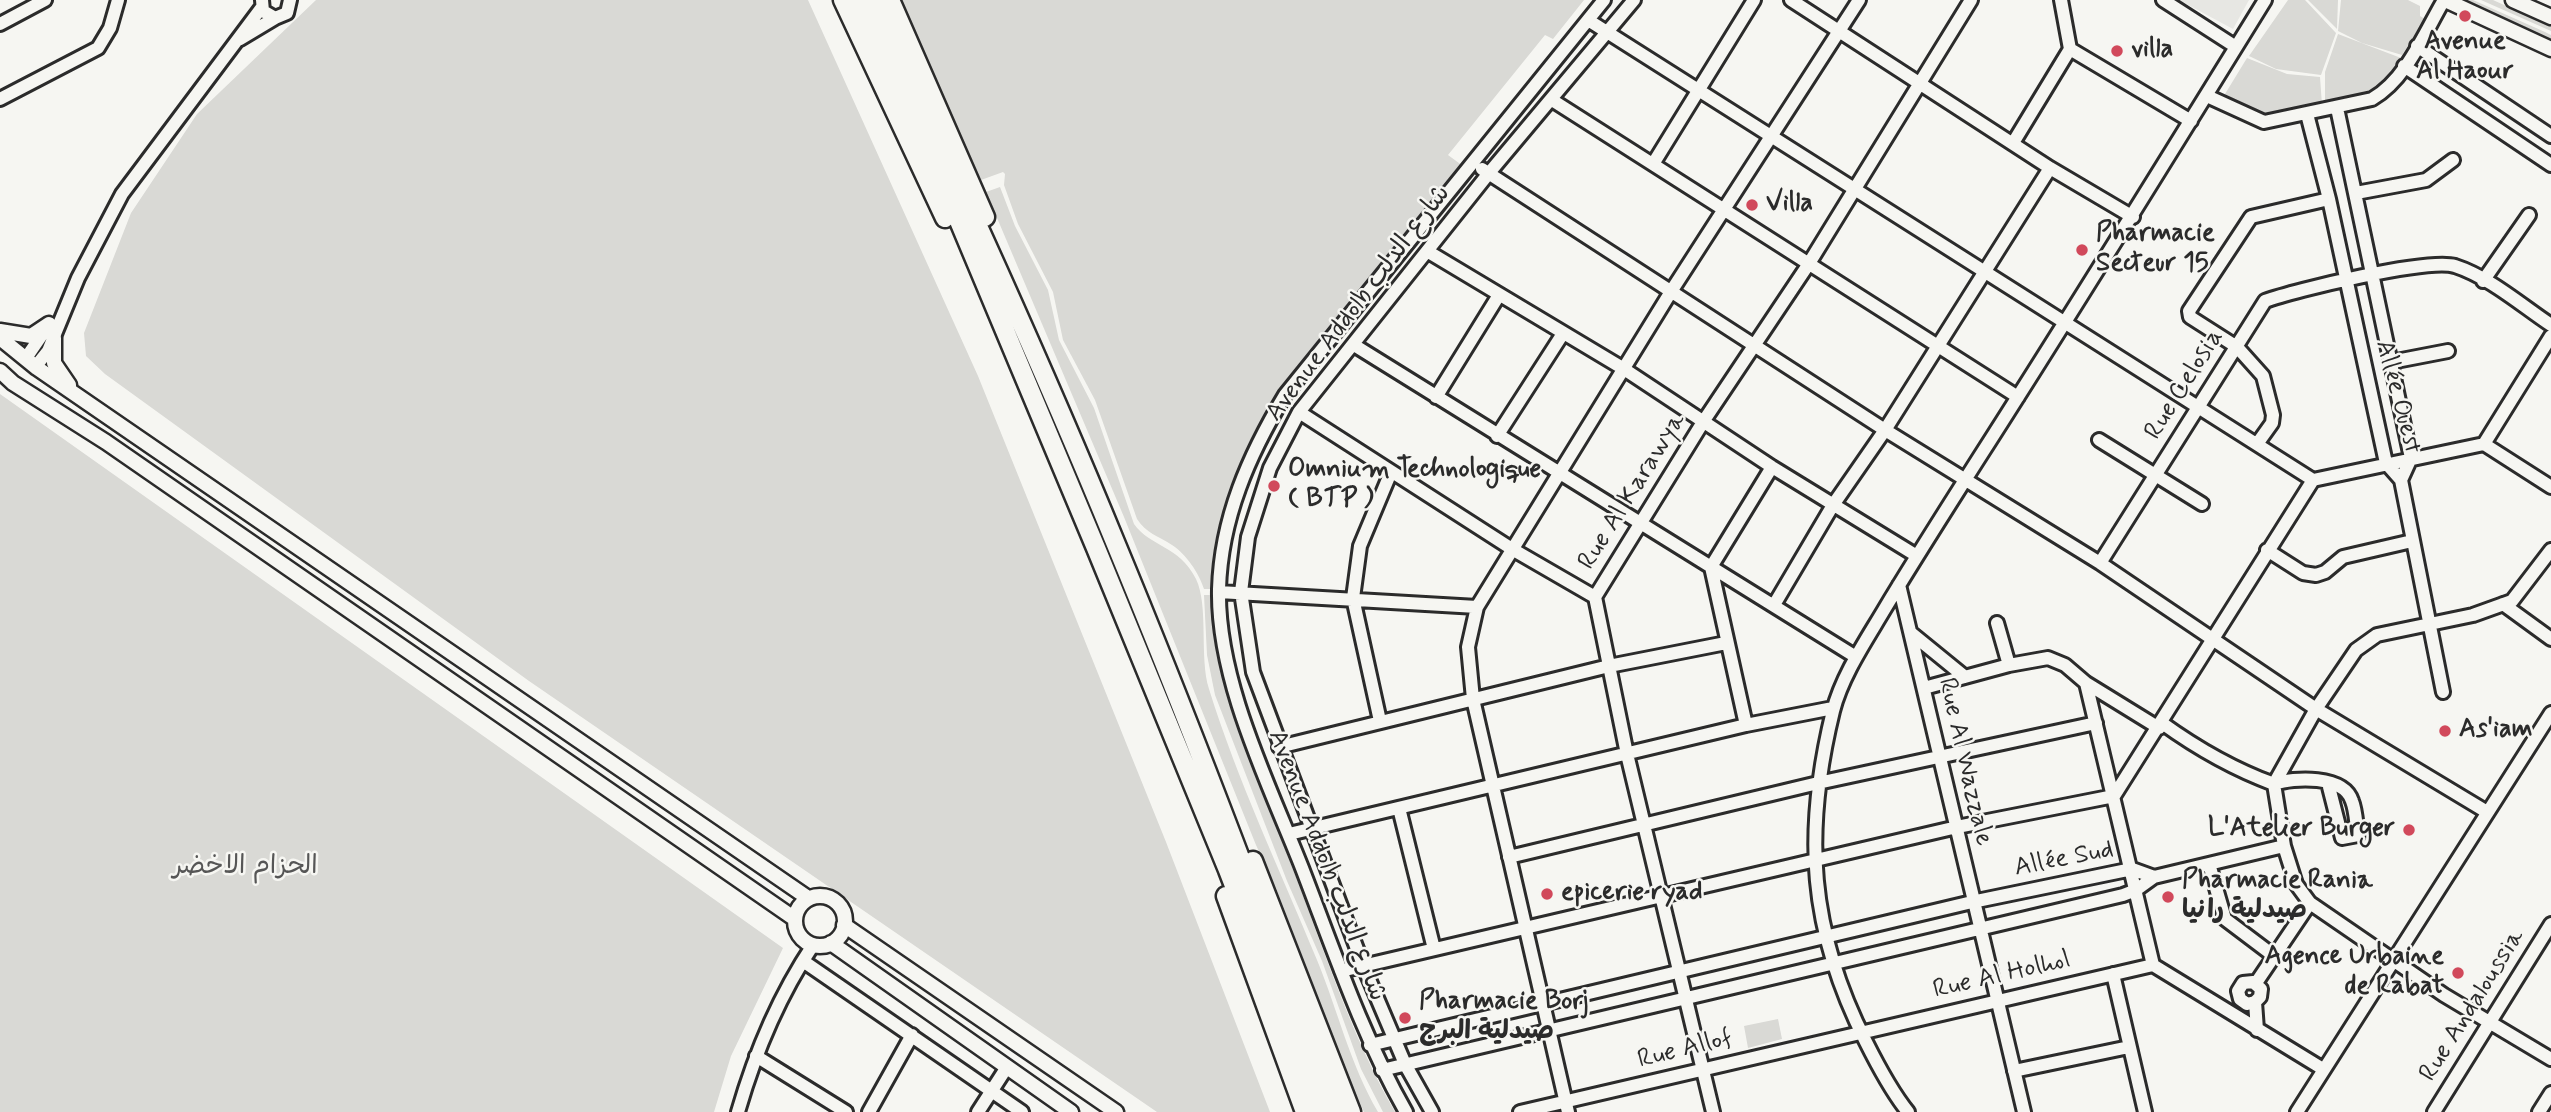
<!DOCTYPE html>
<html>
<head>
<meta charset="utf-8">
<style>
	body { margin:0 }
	canvas { display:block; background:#f6f6f2 }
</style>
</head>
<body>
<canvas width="2551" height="1112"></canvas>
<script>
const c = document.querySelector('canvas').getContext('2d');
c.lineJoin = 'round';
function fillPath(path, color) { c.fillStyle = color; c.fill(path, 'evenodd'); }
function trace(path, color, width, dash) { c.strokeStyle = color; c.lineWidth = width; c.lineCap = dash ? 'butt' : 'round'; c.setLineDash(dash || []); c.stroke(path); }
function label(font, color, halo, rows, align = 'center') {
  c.font = font + ' Mynerve,"Playpen Sans Arabic",sans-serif'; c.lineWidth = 5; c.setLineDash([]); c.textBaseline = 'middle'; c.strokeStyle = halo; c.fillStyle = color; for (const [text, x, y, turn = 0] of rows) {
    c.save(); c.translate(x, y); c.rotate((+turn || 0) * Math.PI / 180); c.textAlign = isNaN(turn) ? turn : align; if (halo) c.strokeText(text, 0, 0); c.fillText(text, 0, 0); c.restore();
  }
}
fillPath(new Path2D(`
	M 2179,0 L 2249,0 L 2233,29 Z`), '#e7e7e3');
fillPath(new Path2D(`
	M 316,0 L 808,0 L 978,376 L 1166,842 L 1270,1112 L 1157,1112 L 529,681 L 105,374 L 86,356 L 84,333 L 131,213 L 197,114 Z
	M 900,0 L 1584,0 L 1553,39 L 1545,35 L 1448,155 L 1463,166 C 1427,210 1391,254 1354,298 C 1275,394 1220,460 1213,589 L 1204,589 C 1199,573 1186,554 1172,545 C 1158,536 1146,533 1137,519 L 1095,400 L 1063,340 L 1053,292 L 1018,224 L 1004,185 L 1005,174 L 1003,172 L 981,180 Z
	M 2288,0 L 2305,0 L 2336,33 L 2321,75 L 2276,69 L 2249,56 Z
	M 2308,0 L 2338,0 L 2337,29 Z
	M 2341,0 L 2408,0 L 2420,6 L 2420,16 L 2425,19 L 2402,55 L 2362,43 L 2338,31 Z
	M 2464,0 L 2473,0 L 2545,32 L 2551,35 L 2551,39 Z
	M 2481,0 L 2493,0 L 2551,26 L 2551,31 Z
	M 2338,34 L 2401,58 C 2376,97 2369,94 2325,104 L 2325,72 Z
	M 2247,58 L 2287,74 L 2320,77 L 2322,105 L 2263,116 L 2226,98 L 2225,94 Z
	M 1000,187 L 1015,226 L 1048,290 L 1059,340 L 1094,408 L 1134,524 C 1150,547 1179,545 1196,579 C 1209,606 1199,657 1209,689 C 1238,782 1280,870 1317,960 C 1338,1011 1350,1064 1378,1112 L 1364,1112 L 1353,1088 L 1276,888 L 1256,845 L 1124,517 L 986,192 Z
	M 0,394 L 783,948 L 731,1056 L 714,1112 L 0,1112 Z
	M 1204,595 L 1212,595 C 1217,701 1258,775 1294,872 C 1325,953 1352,1037 1395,1112 L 1383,1112 L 1361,1069 L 1322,961 L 1287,881 L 1215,695 L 1207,655 Z
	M 1778,1019 L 1782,1039 L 1748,1048 L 1744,1026 Z`), '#d9d9d5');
const minor = new Path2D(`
	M 262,0 L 263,11 L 275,18 L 287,13 L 290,0
	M 1791,0 L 2050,168 L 2133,217
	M 2163,0 L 2236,47
	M 1588,20 L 2313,480
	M 0,24 L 45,0
	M 240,39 L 275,18
	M 2417,46 L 2551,136
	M 2070,49 L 2191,121
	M 2404,66 L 2551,165
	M 2207,96 L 2264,122 L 2372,99 C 2406,80 2425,32 2444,0
	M 0,99 L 98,48 L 110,28 L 118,0
	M 1552,100 L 2018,397
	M 2337,108 L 2411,458 L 2401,480
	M 2307,114 L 2329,199 L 2386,463 L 2401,480
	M 2013,143 L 2070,49 L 2061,0
	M 1653,164 L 1754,0
	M 1482,169 L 1885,430 L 2100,563 L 2316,709 L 2487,812
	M 2356,193 L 2426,180 L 2453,160
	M 1427,251 L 1624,369 L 1772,467 L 1917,556
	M 2483,281 L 2529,215
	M 1354,345 L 1856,657
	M 26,358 L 48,326
	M 2391,362 L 2448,351
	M 36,366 L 48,351 L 78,278 L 122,194 L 262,7
	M 1436,397 L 1499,295
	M 1299,412 L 1512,549 L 1595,597
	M 1497,436 L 1562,335
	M 2099,440 L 2202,504
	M 2257,444 L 2272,423 L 2273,415 L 2263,376 L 2237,347 L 2190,317 L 2189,311 L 2251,217 L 2329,199
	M 2484,444 L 2551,336
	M 2401,480 L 2443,692
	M 2267,550 L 2303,573 L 2316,575 L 2325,572 L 2343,557 L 2412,541
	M 2551,550 L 2512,601 L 2473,615 L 2377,635 L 2356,650 L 2316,709 L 2274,784 L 2284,846 L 2296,884 L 2310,903 L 2444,995 L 2551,1059
	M 2100,563 L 2265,301 C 2295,290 2428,258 2455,266 C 2489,277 2521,305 2551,325
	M 1899,585 L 2024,1112
	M 1219,592 L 1477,607
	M 2503,604 L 2551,639
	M 1774,605 L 1833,505 L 1885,430 L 2050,168
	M 1997,623 L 2009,665
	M 1911,633 L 1965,677
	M 2086,683 L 2153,965 L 2323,1069
	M 1924,688 L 2009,665 L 2048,658 L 2065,665 L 2086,683 L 2159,728
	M 1380,721 L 1353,598 L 1360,546 L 1391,472
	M 2162,723 C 2198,749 2233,769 2274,784 C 2294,777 2344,775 2352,801 C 2356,811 2356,824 2358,835 L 2342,838 L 2328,783
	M 1746,725 L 1711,567 L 1772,467
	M 1279,747 L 1609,666 L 1726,643
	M 1399,808 L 1434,949
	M 1289,834 L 1746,725 L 1833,708
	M 1509,857 L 1818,783 L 2096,723
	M 2209,864 L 2225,919 L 2274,956
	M 803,961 L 1022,1112
	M 1341,971 L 1957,827 L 2114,796 L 2313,480 L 2484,444 L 2551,487
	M 2113,974 L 2145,1112
	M 2256,983 L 2310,903
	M 2255,1002 L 2247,1004 L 2240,999 L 2238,991 L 2243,983 L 2253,982 L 2261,989 L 2260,997 L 2255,1002 L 2257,1030
	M 1370,1045 L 1972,902 L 2132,869 L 2154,877
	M 756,1056 L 846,1112
	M 1382,1070 L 2123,895 L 2136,890 L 2154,877 L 2284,846
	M 2014,1071 L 2129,1047
	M 738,1112 C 755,1053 779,996 813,945
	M 869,1112 L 912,1035
	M 978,1112 L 1007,1067
	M 1406,1112 C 1362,1035 1334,951 1302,868 C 1269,784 1217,681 1219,589 C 1221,518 1249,455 1285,395 L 1604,0
	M 1432,1112 L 1405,1064 L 1363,965 L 1253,672 L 1241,592 L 1248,537 L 1270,468 L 1299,412 L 1489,173 L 1634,0
	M 1520,1112 L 2153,965
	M 1568,1112 L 1473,699 L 1468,647 L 1477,607 L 1672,290 L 1859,0
	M 1713,1112 L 1627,754 L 1595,597 L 1703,422 L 1808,265 L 1971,0
	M 1908,1112 C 1891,1091 1878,1066 1866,1042 C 1809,930 1803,833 1833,711 C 1842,676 1865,642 1884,610 C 1914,560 1946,510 1977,461 C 2075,308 2170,154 2265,0
	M 2297,1112 L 2551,713
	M 2434,1112 L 2551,924
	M 2539,1112 L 2551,1093`);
const major = new Path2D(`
	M 2445,0 L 2551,49
	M 2513,0 L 2551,17
	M 0,331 L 31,336 L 49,324
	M 0,338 L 37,368 L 808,898
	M 54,338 L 54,363 L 69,385
	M 0,371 L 13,383 L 106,442 L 795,919
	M795 921a25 25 0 1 1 50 0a25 25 0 1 1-50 0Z
	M 844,925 L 1116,1112
	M 831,943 L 1071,1112`);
const highway = new Path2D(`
	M 843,0 L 945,218
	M 861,0 L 949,197 L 1096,548 L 1228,870 L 1321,1112
	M 874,0 C 957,179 1040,359 1115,542 C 1193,730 1265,921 1334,1112
	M 890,0 L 985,217
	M 1253,861 L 1351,1112
	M 1226,896 L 1305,1112`);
trace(minor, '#2b2b2b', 18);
trace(major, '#2b2b2b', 19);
trace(highway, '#2b2b2b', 23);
trace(minor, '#f6f6f2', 12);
trace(major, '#f6f6f2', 14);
trace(highway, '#f6f6f2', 18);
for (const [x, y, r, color] of [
	[2465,16,7,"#d1495b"],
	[2117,51,7,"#d1495b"],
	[1752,205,7,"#d1495b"],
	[2082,250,7,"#d1495b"],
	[1274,486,7,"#d1495b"],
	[2445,731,7,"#d1495b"],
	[2409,830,7,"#d1495b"],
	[1547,894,7,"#d1495b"],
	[2168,897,7,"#d1495b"],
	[2458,973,7,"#d1495b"],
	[1405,1018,7,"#d1495b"]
]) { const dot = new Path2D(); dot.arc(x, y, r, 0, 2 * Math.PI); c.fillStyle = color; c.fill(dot); trace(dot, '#f6f6f2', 2.5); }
label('bold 26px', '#2b2b2b', '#f6f6f2', [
	["Avenue",2465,43,"center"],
	["Al Haour",2465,73,"center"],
	["villa",2131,51],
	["Villa",1766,205],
	["Pharmacie",2096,235],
	["Secteur 15",2096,265],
	["Omnium Technologique",1288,471],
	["( BTP )",1288,501],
	["As'iam",2459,731],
	["L'Atelier Burger",2395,830,"right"],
	["Pharmacie Rania",2182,882],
	["صيدلية رانيا",2182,912],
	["epicerie ryad",1561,894],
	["Agence Urbaine",2444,958,"right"],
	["de Rabat",2444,988,"right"],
	["Pharmacie Borj",1419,1003],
	["صيدلية البرج",1419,1033]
], 'left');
label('26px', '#2b2b2b', '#f6f6f2', [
	["Avenue Addolb شارع الدلب",1359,304,-53],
	["Rue Celosia",2185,385,-58],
	["Allée Ouest",2397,397,75],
	["Rue Al Karawya",1633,492,-58],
	["Rue Al Wazzale",1964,762,77],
	["Allée Sud",2064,860,-11],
	["Avenue Addolb شارع الدلب",1326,866,69],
	["Rue Al Holhol",2002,976,-13],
	["Rue Andaloussia",2473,1006,-58],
	["Rue Allof",1685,1050,-14]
]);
label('26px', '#565656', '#f6f6f2', [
	["الحزام الاخضر",245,868]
]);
</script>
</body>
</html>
